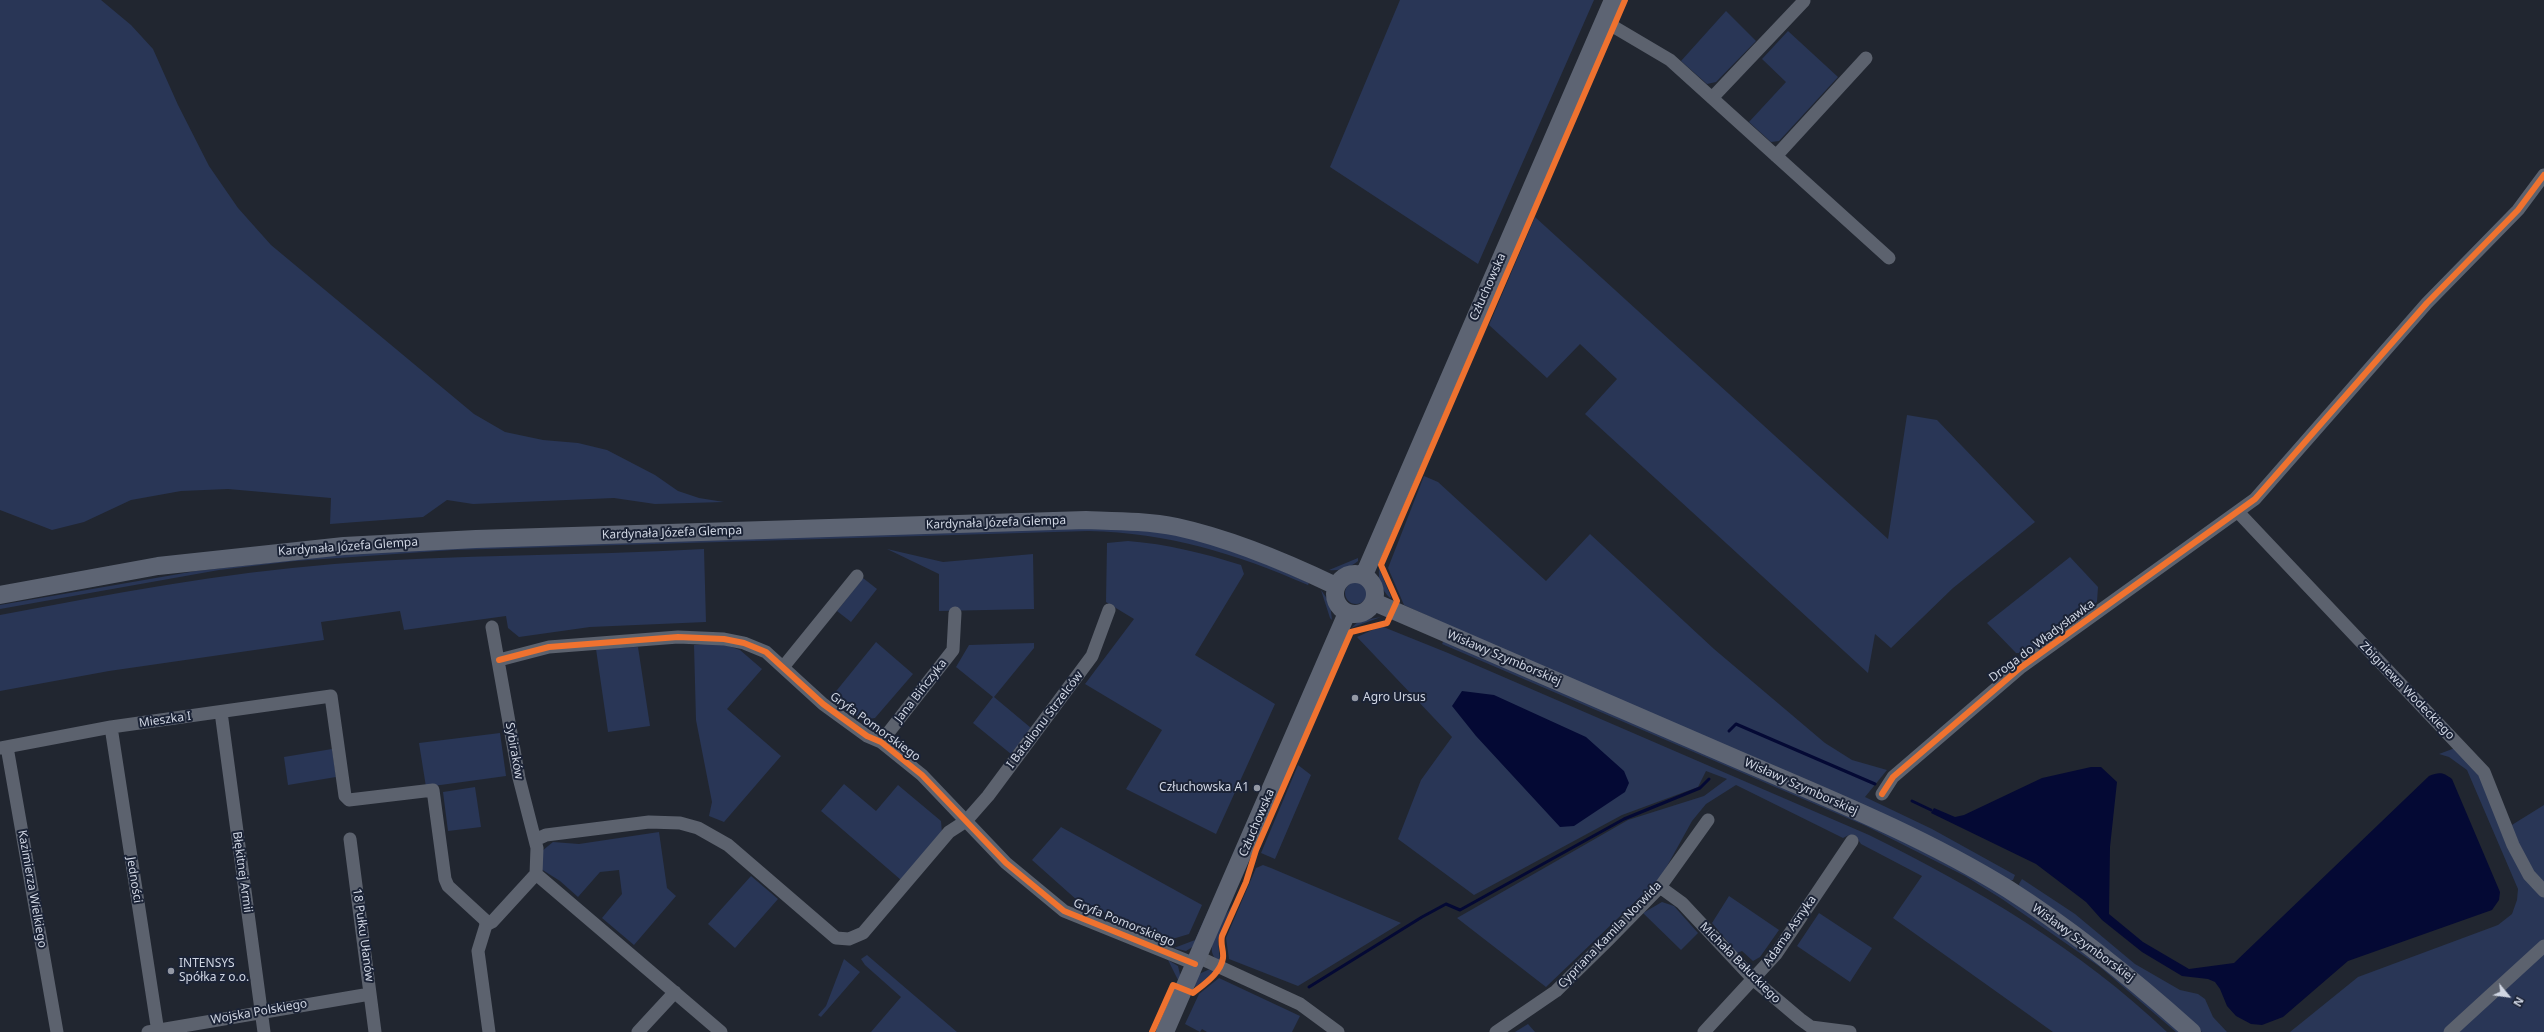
<!DOCTYPE html>
<html>
<head>
<meta charset="utf-8">
<style>
	body { margin:0 }
	#map { position:relative; width:2544px; height:1032px; overflow:hidden; background:#212630; font-family:"Noto Sans",sans-serif }
	canvas { display:block }
	.north { position:absolute; left:2488px; top:976px; width:40px; height:40px; -webkit-text-stroke:3px #1b2336; paint-order:stroke; rotate:119deg; font-size:11px; font-weight:700; line-height:16px; text-align:center; color:#d0d6e3 }
	.north::after { content:''; display:block; margin:auto; width:14px; height:18px; background:#d0d6e3; clip-path:polygon(50% 0,100% 100%,50% 72%,0 100%) }
</style>
</head>
<body>
<div id="map">
<canvas width="2544" height="1032"></canvas>
<div class="north">N</div>
</div>
<script>
const c = document.querySelector('canvas').getContext('2d');
c.lineJoin = 'round';
function fillPath(path, color) { c.fillStyle = color; c.fill(path, 'evenodd'); }
function trace(path, color, width, dash) { c.strokeStyle = color; c.lineWidth = width; c.lineCap = dash ? 'butt' : 'round'; c.setLineDash(dash || []); c.stroke(path); }
function label(font, color, halo, rows, align = 'center') {
  c.font = font + ' "Noto Sans",sans-serif'; c.lineWidth = 4; c.setLineDash([]); c.textBaseline = 'middle'; c.strokeStyle = halo; c.fillStyle = color; for (const [text, x, y, turn = 0] of rows) {
    c.save(); c.translate(x, y); c.rotate((+turn || 0) * Math.PI / 180); c.textAlign = isNaN(turn) ? turn : align; if (halo) c.strokeText(text, 0, 0); c.fillText(text, 0, 0); c.restore();
  }
}
fillPath(new Path2D(`
	M 0,0 L 101,0 L 131,25 L 153,49 L 178,105 L 209,166 L 238,208 L 271,245 L 474,414 L 505,432 L 543,440 L 578,443 L 607,450 L 655,475 L 678,491 L 699,498 L 724,502 L 655,504 L 614,498 L 473,504 L 447,500 L 423,517 L 330,524 L 331,498 L 228,489 L 181,491 L 131,500 L 84,522 L 52,530 L 0,510 Z
	M 1400,0 L 1594,0 L 1478,264 L 1330,167 Z
	M 1726,11 L 1756,41 L 1716,82 L 1707,84 L 1681,61 Z
	M 1788,31 L 1838,77 L 1779,141 L 1771,142 L 1749,122 L 1786,82 L 1762,59 Z
	M 1535,217 L 1888,539 L 1907,415 L 1937,420 L 2035,522 L 1953,588 L 1891,648 L 1875,634 L 1868,673 L 1585,414 L 1617,379 L 1580,344 L 1547,378 L 1489,325 Z
	M 1424,476 L 1438,482 L 1546,581 L 1590,534 L 1714,649 L 1825,743 L 1852,760 L 1887,770 L 1865,797 L 1932,829 L 2015,875 L 2013,880 L 2007,881 L 1404,605 L 1388,568 Z
	M 1090,527 C 1110,528 1131,528 1151,530 C 1206,537 1259,560 1309,583 L 1308,585 C 1234,553 1169,533 1088,531 L 453,550 L 295,561 L 219,570 L 0,609 L 0,605 L 196,571 L 393,549 Z
	M 1128,541 C 1167,544 1203,553 1241,565 L 1244,574 L 1195,655 L 1275,704 L 1216,834 L 1126,789 L 1162,730 L 1085,684 L 1134,619 L 1106,602 L 1107,543 Z
	M 704,549 L 706,622 L 590,627 L 519,637 L 508,628 L 506,616 L 404,630 L 400,611 L 321,622 L 324,640 L 109,671 L 0,691 L 0,615 C 110,594 222,573 334,564 C 457,554 580,556 704,549 Z
	M 887,549 L 943,562 L 1033,554 L 1034,609 L 939,611 L 939,574 Z
	M 2070,557 L 2098,587 L 2097,602 L 2035,653 L 2016,653 L 1987,623 Z
	M 1358,558 L 1358,561 C 1349,568 1341,571 1329,570 Z
	M 1379,568 L 1391,597 L 1390,598 C 1381,589 1378,581 1379,568 Z
	M 863,578 L 877,589 L 851,622 L 837,611 Z
	M1345 593a11 11 0 1 1 22 0a11 11 0 1 1-22 0Z
	M 1321,590 L 1330,603 L 1332,620 L 1330,618 Z
	M 1381,617 L 1351,628 L 1359,621 Z
	M 1381,626 L 1448,653 L 1869,835 C 1976,888 2080,949 2167,1032 L 2053,1032 L 1893,918 L 1922,876 L 1861,844 L 1855,835 L 1849,835 L 1843,838 L 1736,785 L 1706,804 L 1692,821 L 1661,877 L 1546,987 L 1457,918 L 1628,820 L 1704,796 L 1727,779 L 1706,771 L 1698,787 L 1622,815 L 1474,895 L 1398,839 L 1421,780 L 1452,737 L 1357,637 Z
	M 1444,640 L 1868,823 L 1989,886 L 2080,947 L 2181,1032 L 2176,1032 L 2100,967 L 2002,899 L 1965,876 L 1866,826 L 1442,644 Z
	M 876,642 L 913,674 L 875,718 L 861,720 L 833,695 Z
	M 720,643 L 740,650 L 762,669 L 727,709 L 781,756 L 724,822 L 709,816 L 712,802 L 696,720 L 694,645 Z
	M 1034,643 L 1034,648 L 994,697 L 1031,728 L 1011,754 L 973,723 L 993,697 L 956,667 L 969,645 Z
	M 638,647 L 650,726 L 608,732 L 596,649 Z
	M 500,733 L 506,776 L 426,787 L 419,743 Z
	M 2463,745 L 2507,828 L 2544,805 L 2544,1032 L 2290,1032 L 2358,977 L 2498,925 L 2512,914 L 2517,900 L 2518,889 L 2467,770 L 2449,757 L 2439,754 Z
	M 332,749 L 336,777 L 288,785 L 284,757 Z
	M 1298,765 L 1311,775 L 1275,859 L 1261,853 Z
	M 844,784 L 876,811 L 898,785 L 941,821 L 942,833 L 901,880 L 821,811 Z
	M 475,787 L 481,827 L 448,831 L 443,792 Z
	M 1061,827 L 1202,905 L 1189,934 L 1169,940 L 1078,901 L 1032,860 Z
	M 659,832 L 667,888 L 676,896 L 634,945 L 602,918 L 622,894 L 619,870 L 600,872 L 578,897 L 560,881 L 541,869 L 542,851 L 553,842 L 579,844 Z
	M 1263,865 L 1271,868 L 1401,923 L 1298,986 L 1229,959 L 1226,938 L 1256,868 Z
	M 751,876 L 778,899 L 735,948 L 708,924 Z
	M 2022,879 L 2075,914 L 2135,964 L 2180,990 L 2198,994 L 2205,999 L 2213,1017 L 2227,1032 L 2202,1032 L 2190,1020 L 2020,889 L 2019,884 Z
	M 1729,896 L 1779,930 L 1760,957 L 1753,961 L 1742,951 L 1737,953 L 1712,923 Z
	M 1235,901 L 1218,940 L 1220,962 C 1198,950 1227,914 1235,901 Z
	M 1212,902 L 1194,946 L 1186,951 L 1174,948 L 1195,940 Z
	M 1662,902 L 1674,906 L 1698,933 L 1681,950 L 1643,913 Z
	M 1819,913 L 1872,948 L 1850,982 L 1797,946 Z
	M 867,955 L 957,1032 L 871,1032 L 901,997 L 865,965 L 861,959 Z
	M 844,959 L 860,972 L 821,1017 L 818,1015 L 826,1006 Z
	M 1168,960 L 1178,966 L 1181,979 L 1178,980 Z
	M 1210,969 L 1216,971 L 1214,974 L 1195,987 L 1192,986 L 1199,974 Z
	M 1219,978 L 1300,1016 L 1292,1032 L 1207,1032 L 1202,1029 L 1200,1032 L 1185,1024 L 1199,994 Z
	M 1528,1024 L 1535,1032 L 1515,1032 Z`), '#293656');
fillPath(new Path2D(`
	M 1462,691 L 1494,695 L 1586,737 L 1624,771 L 1629,783 L 1625,792 L 1574,826 L 1560,827 L 1476,736 L 1452,706 Z
	M 2091,767 L 2101,767 L 2117,782 L 2110,847 L 2109,914 L 2143,942 L 2189,969 L 2234,963 L 2429,776 C 2439,772 2443,772 2452,779 L 2500,892 L 2499,900 L 2492,910 L 2348,961 L 2283,1017 L 2262,1025 L 2251,1024 L 2236,1016 L 2227,1006 L 2220,989 L 2215,982 L 2208,979 L 2182,976 L 2142,952 L 2102,920 L 2086,902 L 2036,864 L 1931,813 L 1934,808 L 1955,817 L 1964,815 L 2042,778 Z`), '#040934');
trace(new Path2D(`
	M 1729,731 L 1736,724 L 1875,784
	M 1912,801 L 1931,810
	M 1309,987 L 1422,917 L 1446,904 L 1460,910 L 1624,819 L 1700,788 L 1709,779`), '#040934', 3);
trace(new Path2D(`
	M 1604,21 L 1670,60 L 1889,258
	M 1712,98 L 1804,1
	M 1776,156 L 1866,58
	M 2238,512 L 2484,772 L 2513,845 L 2529,875 L 2544,891
	M 499,660 L 549,647 L 678,637 L 724,639 L 744,643 L 766,652 L 823,704 L 867,736 L 881,742 L 922,775 L 1006,863 L 1064,911 L 1195,964
	M 784,666 L 857,576
	M 221,712 L 264,1032
	M 111,727 L 158,1032
	M 881,742 L 953,650 L 955,613
	M 7,747 L 57,1032
	M 0,748 L 111,727 L 331,696 L 345,796 L 349,800 L 433,790 L 445,879 L 448,886 L 485,920 L 486,925 L 478,951 L 489,1032
	M 1882,794 L 1893,777 L 2020,668 L 2255,499 L 2427,303 L 2518,210 L 2544,175
	M 350,839 L 375,1032
	M 535,840 L 546,835 L 649,822 L 680,823 L 698,828 L 728,845 L 836,938 L 849,939 L 863,933 L 949,832 L 966,821 L 988,796 L 1092,656 L 1109,610
	M 536,874 L 721,1032
	M 1660,887 L 1682,903 L 1754,980 L 1800,1019 L 1811,1027 L 1850,1032
	M 486,925 L 492,922 L 536,874 L 537,848 L 519,778 L 492,627
	M 1198,957 L 1300,1004 L 1338,1032
	M 148,1032 L 370,994
	M 638,1032 L 675,992
	M 1496,1032 L 1556,991 L 1608,940 L 1660,887 L 1708,820
	M 1704,1032 L 1776,954 L 1852,841
	M 2450,1032 L 2544,946`), '#5c626e', 13);
trace(new Path2D(`
	M1335 594a20 20 0 1 1 40 0a20 20 0 1 1-40 0Z
	M 1364,575 L 1613,0
	M 0,595 L 158,566 L 344,546 L 476,539 L 1086,520 C 1116,521 1147,521 1177,527 C 1232,539 1286,562 1336,586
	M 1374,602 C 1495,655 1617,707 1739,760 C 1830,799 1924,837 2008,889 C 2074,931 2134,980 2192,1032
	M 1165,1032 L 1347,613`), '#5d6473', 18);
trace(new Path2D(`
	M 499,660 L 549,647 L 678,637 L 724,639 L 744,643 L 766,652 L 823,704 L 867,736 L 881,742 L 922,775 L 1006,863 L 1064,911 L 1195,964
	M 1882,794 L 1893,777 L 2020,668 L 2255,499 L 2427,303 L 2518,210 L 2544,175
	M 1152,1032 L 1173,985 L 1193,993 C 1204,984 1221,973 1223,958 C 1224,950 1220,945 1222,936 L 1246,882 L 1256,850 L 1351,632 L 1387,623 L 1397,601 L 1381,565 L 1625,0`), '#ef722f', 6);
for (const [x, y, r, color] of [
	[1355,698,4,"#9398a4"],
	[1257,788,4,"#9398a4"],
	[171,971,4,"#9398a4"]
]) { const dot = new Path2D(); dot.arc(x, y, r, 0, 2 * Math.PI); c.fillStyle = color; c.fill(dot); trace(dot, '#1b2336', 1.5); }
label('12px', '#d0d6e3', '#1b2336', [
	["Człuchowska",1488,287,-66],
	["Kardynała Józefa Glempa",996,523,-2],
	["Kardynała Józefa Glempa",672,533,-2],
	["Kardynała Józefa Glempa",348,547,-4],
	["Droga do Władysławka",2042,641,-37],
	["Wisławy Szymborskiej",1504,658,23],
	["Jana Bińczyka",921,691,-52],
	["Zbigniewa Wodeckiego",2407,691,46],
	["Mieszka I",165,720,-8],
	["I Batalionu Strzelców",1045,720,-53],
	["Gryfa Pomorskiego",875,727,36],
	["Sybiraków",514,751,80],
	["Wisławy Szymborskiej",1801,787,24],
	["Człuchowska",1257,823,-67],
	["Błękitnej Armii",242,872,82],
	["Jedności",134,880,81],
	["Kazimierza Wielkiego",32,889,80],
	["Gryfa Pomorskiego",1124,923,22],
	["Adama Asnyka",1790,931,-55],
	["18 Pułku Ułanów",363,935,82],
	["Cypriana Kamila Norwida",1610,935,-46],
	["Wisławy Szymborskiej",2083,943,36],
	["Michała Bałuckiego",1740,963,45],
	["Wojska Polskiego",259,1012,-10]
]);
label('12px', '#d0d6e3', '#1b2336', [
	["Agro Ursus",1363,698],
	["Człuchowska A1",1249,788,"right"],
	["INTENSYS",179,964],
	["Spółka z o.o.",179,978]
], 'left');
</script>
</body>
</html>
